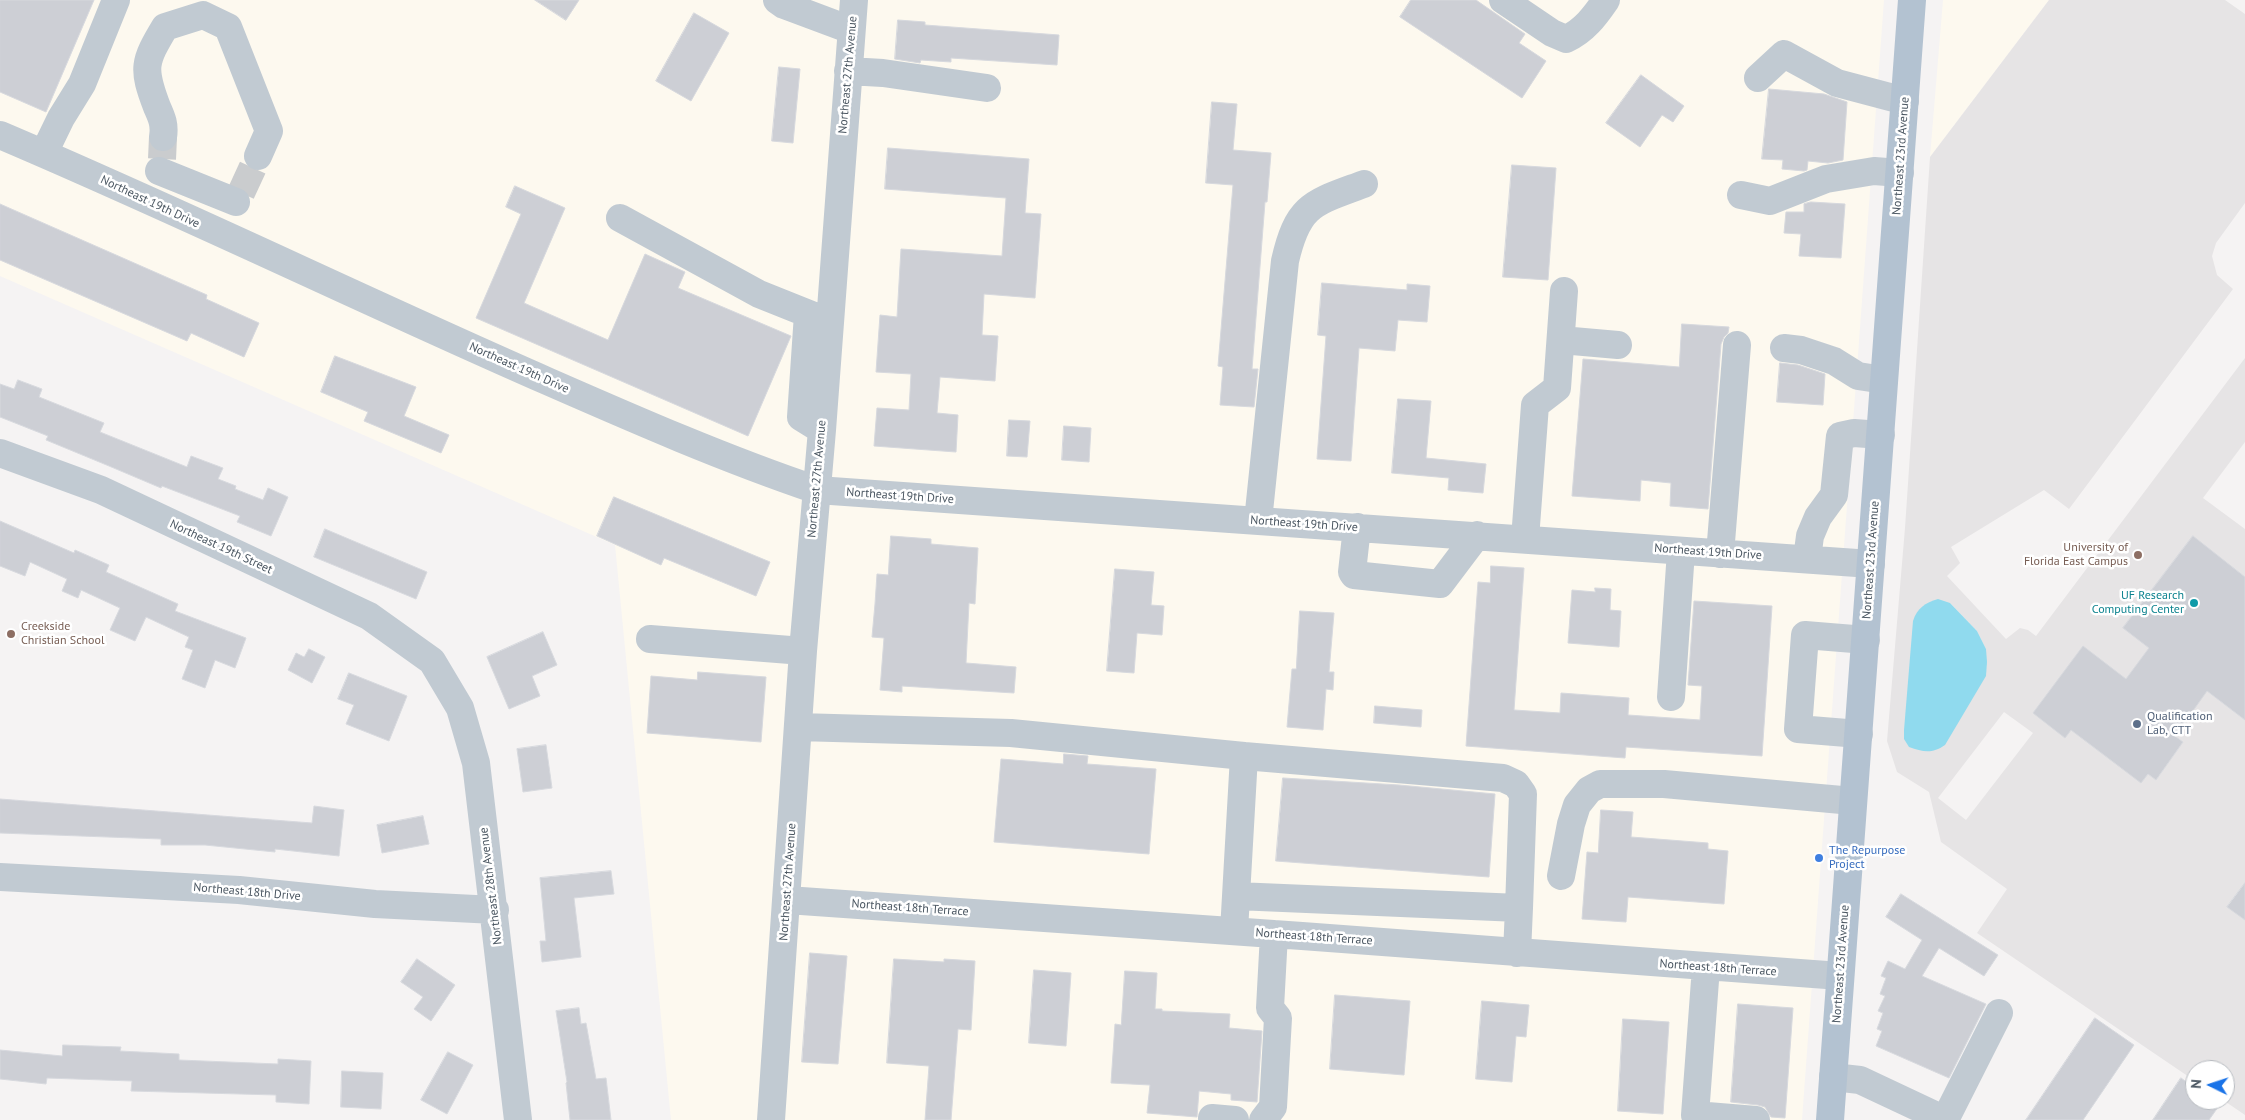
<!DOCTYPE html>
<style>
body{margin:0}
#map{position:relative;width:2245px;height:1120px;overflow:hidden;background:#f5f3f3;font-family:"PT Sans",sans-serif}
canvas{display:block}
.north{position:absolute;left:2185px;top:1060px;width:50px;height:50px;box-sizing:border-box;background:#fff;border:1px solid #b7bbc0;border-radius:50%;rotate:274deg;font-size:14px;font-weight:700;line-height:20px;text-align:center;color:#4a5661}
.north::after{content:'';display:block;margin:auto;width:18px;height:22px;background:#1a73e8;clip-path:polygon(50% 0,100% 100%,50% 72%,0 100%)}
</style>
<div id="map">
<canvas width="2245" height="1120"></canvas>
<div class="north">N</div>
</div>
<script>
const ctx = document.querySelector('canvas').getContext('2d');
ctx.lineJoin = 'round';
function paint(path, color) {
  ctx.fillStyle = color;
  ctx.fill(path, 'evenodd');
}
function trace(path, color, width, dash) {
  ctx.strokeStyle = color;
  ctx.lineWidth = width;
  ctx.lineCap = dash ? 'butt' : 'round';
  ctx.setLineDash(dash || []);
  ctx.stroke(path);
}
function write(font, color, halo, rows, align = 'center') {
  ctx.font = font + ' "PT Sans",sans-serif';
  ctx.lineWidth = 5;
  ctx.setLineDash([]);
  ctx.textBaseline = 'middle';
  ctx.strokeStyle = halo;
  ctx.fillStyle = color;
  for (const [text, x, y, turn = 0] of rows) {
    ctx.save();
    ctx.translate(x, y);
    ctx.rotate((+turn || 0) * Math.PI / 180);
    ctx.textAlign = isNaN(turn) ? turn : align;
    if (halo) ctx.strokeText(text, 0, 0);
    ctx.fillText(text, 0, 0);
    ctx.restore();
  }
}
paint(new Path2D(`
 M0,0H1884L1802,1120H671L615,545L0,276Z
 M1943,0H2049L1930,157Z`), '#fdf9ef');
paint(new Path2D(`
 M2049,0H2225L2245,14V203L2216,243L2212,256L2217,275L2233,289L2069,509L2044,490L1951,547L1960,563L1947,576L2006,639L2020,628L2028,630L2036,636L2245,358V442L2203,498L2245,529V577L2193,537L2124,628L2245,720V883L2227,906L2245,920V1115L2223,1100H2225V1070H2195V1081L1977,933L2007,889L1941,842L1929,792L1897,772L1887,741L1905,528L1930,157ZM1950,603L1977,631L1986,649V676ZM2004,712L2033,733L1966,820L1938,798ZM2175,736L2183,742L2156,780L2148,774L2141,782L2082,738Z`), '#e6e4e5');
paint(new Path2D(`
 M1938,599L1950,603L1977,631L1986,649L1987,662L1986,676L1945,745C1932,754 1923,752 1909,747L1904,739V730L1913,621C1917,608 1925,603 1938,599Z`), '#90daee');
const building = new Path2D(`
 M0,0H94L46,112L0,92Z
 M535,0H579L566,20Z
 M1411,0H1476L1525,34L1519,43L1546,61L1522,98L1400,17Z
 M694,13L729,33L691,101L656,81Z
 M898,20L925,22V25L1059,35L1057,65L951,58V62L921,60L920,63L895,59Z
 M779,67L800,69L793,143L772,141Z
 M1641,75L1684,106L1673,122L1662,115L1640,147L1606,123Z
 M1769,89L1824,94L1847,102L1843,160L1828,163L1808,161L1807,170L1804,171L1782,169L1783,160L1762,159Z
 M1212,102L1237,104L1233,150L1271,153L1267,202H1265L1252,369H1258L1254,407L1220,405L1223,367L1218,366L1233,185L1206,183Z
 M888,148L1029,159L1025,213L1041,214L1035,298L984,294L982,335L998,336L995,381L940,377L937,413L958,415L956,452L874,446L877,408L909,410L911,374L876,372L880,315L897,317L901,249L1002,256L1006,198L885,189Z
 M1512,165L1556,168L1548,280L1503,277Z
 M515,186L565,208L524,303L608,340L645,254L685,272L678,288L791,336L748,436L476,318L521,214L506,207Z
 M1811,202L1845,204L1841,258L1799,256L1801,234L1784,233L1786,212H1804V204Z
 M0,204L207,295L206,299L259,323L244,357L191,333L187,341L0,260Z
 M1322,283L1407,290V284L1430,286L1427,322L1398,320L1395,351L1359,348L1351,461L1317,459L1326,336L1318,335Z
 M1682,324L1729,327L1728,333L1724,337L1721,344L1708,509L1670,506L1671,483L1641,480L1640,501L1572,496L1583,359L1679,367Z
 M335,356L416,387L404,416L449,435L441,453L364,421L368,412L321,392Z
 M1780,363L1798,365L1825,374L1823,405L1777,402Z
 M18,380L42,389L39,397L104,423L100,432L187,467L191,456L223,468L218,479L236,486L235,489L263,500L268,488L288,497L271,536L237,522L240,516L162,486L161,488L109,466L46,440L48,436L0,417V384L14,389Z
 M1398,399L1431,401L1426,458L1486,464L1483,493L1448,490L1449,478L1392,473Z
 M1009,420L1030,421L1027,457L1007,456Z
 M1064,426L1091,428L1089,462L1062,460Z
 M614,497L770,562L756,596L664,558L661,565L597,536Z
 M0,521L74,553L75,550L109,565L106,572L178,604L175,611L246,638L235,668L215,660L205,688L182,679L193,650L185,647L189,637L146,617L135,641L110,630L120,608L81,590L78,598L62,591L67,579L30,562L25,576L0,566Z
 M325,529L427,572L416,599L314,557Z
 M891,536L931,539V544L978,548L975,604L969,603L966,663L1016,667L1014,693L902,686V692L880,690L884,638L872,637L875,604L877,574L888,575Z
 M2193,536L2245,577V720L2207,691L2175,736L2183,742L2156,780L2148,774L2141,783L2071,730L2065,738L2033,713L2083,646L2126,679L2149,648L2123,628Z
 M1491,566L1524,568L1514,710L1560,713L1561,693L1629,698L1628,715L1700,720L1702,686L1688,685L1694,601L1772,606L1762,756L1626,747L1625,758L1466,746L1478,582L1490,583Z
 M1115,569L1154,572L1151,605L1164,606L1162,635L1137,633L1134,673L1107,671Z
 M1595,588L1611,589L1610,610L1621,611L1619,647L1568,643L1572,590L1595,592Z
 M1300,611L1334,613L1329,672H1334L1333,690L1326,689L1323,730L1287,727L1292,669H1296Z
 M543,632L557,665L532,676L540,696L509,709L487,657Z
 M309,649L325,657L312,683L288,670L296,653L304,657Z
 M698,672L766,677L761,742L647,733L651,676L697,680Z
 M349,673L407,696L389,741L346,724L354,705L338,699Z
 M1375,706L1422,710L1421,727L1374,723Z
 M546,745L552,788L523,792L517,749Z
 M1064,754L1088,756L1087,764L1156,769L1149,854L994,842L1001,759L1063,764Z
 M1283,778L1399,785L1495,794L1489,877L1276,861Z
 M0,799L312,823L314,806L344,810L339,856L275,849V852L205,845H161V839L0,833Z
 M1601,810L1633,812L1631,837L1708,843V849L1728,851L1724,904L1628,897L1626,922L1582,919L1587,852L1598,853Z
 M423,816L429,844L382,853L377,825Z
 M611,871L614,894L574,898L581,957L542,962L540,941H546L540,878Z
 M2245,883V920L2227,907Z
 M1901,894L1998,955L1984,976L1939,948L1922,976L1986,1004L1949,1078L1876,1046L1882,1031L1877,1029L1883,1013L1878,1011L1885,996L1880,994L1886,978L1881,976L1888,961L1905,969L1922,940L1886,917Z
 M810,953L847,956L838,1064L802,1062Z
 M417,959L455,985L431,1021L414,1009L423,997L401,982Z
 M894,959L944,962V959L975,961L971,1030L958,1029L951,1120H925L929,1066L887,1063Z
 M1034,970L1071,973L1066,1046L1029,1043Z
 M1125,971L1157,973L1155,1009H1162V1011L1230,1014L1229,1028L1262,1031L1257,1102L1231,1100V1094L1199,1091L1197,1117L1147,1113L1150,1085L1111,1083L1115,1024L1121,1025Z
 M1335,995L1410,1001L1404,1075L1330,1069Z
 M1482,1001L1529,1005L1526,1037L1516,1036L1512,1082L1476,1079Z
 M1738,1004L1793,1008L1785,1118L1771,1117L1765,1107L1758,1105L1731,1102Z
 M579,1008L581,1024L586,1023L596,1079L606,1078L611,1120H570L566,1083L567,1082L556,1011Z
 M2095,1018L2134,1045L2083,1120H2026Z
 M1623,1019L1669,1022L1663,1114L1618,1111Z
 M63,1045L121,1047L120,1051L179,1054V1060L278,1064V1059L311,1061L309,1104L276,1102V1095L131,1091L132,1081L47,1078L46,1084L0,1079V1050L62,1056Z
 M448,1052L473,1065L447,1114L421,1100Z
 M342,1071L383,1073L381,1109L341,1107Z
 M2181,1078L2195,1088V1100H2223L2209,1120H2153Z`);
paint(building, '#cdcfd5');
trace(building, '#d7d9de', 1);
trace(new Path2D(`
 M162,159L163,137
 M241,193L258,156`), '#caccce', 28, [28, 14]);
trace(new Path2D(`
 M777,0L784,5L851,30
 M1503,0L1552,33L1566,39C1584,31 1595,16 1606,0
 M848,71L883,73L987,88
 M1758,78L1784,54L1837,83L1905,101
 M0,135C184,213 364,301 547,381C636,420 725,459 817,490L1871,564
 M163,137C165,125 162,118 157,107C142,68 144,62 165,27L203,15L228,27L269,131L258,156
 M44,153L61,118L82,84L116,0
 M159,171L236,202
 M1741,195L1770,201L1826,179L1874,171L1900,173
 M620,218L759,294L829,322
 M808,314L801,417L822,430
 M1561,340L1618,345
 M1784,348L1801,350L1834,361L1858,376L1884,380
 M0,453L101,490L369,616L432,661L460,708L476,763L518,1120
 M1258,521L1285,261C1298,204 1313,203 1364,184
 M1357,527L1352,572L1354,575L1440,584L1477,535
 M1525,539L1535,405L1557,388L1564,291
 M1720,554L1737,345
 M1807,559L1810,536L1818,517L1834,495L1840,436L1854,433L1881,435
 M650,639L803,651
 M1671,697L1681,551
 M798,727L1011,733L1244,756L1234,931
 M1859,734L1798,729L1805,635L1866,640
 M1244,756L1503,778L1516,784L1523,794L1519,908
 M1561,876L1571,824L1577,805L1589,790L1600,784H1664L1853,801
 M0,877L239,890L375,904L495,910
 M1236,896L1519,908L1517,953
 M787,900L1302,936L1840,976
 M1706,967L1695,1115L1756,1120
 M1833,1077L1860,1080L1945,1120
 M1212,1118L1235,1120
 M771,1120L803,651L822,430L854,0
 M1263,1120L1273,1107L1278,1018L1270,1008L1274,934
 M1945,1120L1999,1013`), '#c1cad2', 28);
trace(new Path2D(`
 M1830,1120L1912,0`), '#b3c2d1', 28);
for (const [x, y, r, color] of [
 [2138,555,5,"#8d6e63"],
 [2194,603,5,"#0f9aa8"],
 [11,634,5,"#8d6e63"],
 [2137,724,5,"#5c6f8a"],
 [1819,858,5,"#3f7fe0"]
]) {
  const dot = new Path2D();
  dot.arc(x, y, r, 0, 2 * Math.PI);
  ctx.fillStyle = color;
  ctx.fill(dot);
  trace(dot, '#fff', 2);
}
write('12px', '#4a5661', '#fff', [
 ["Northeast 27th Avenue",848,75,-85],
 ["Northeast 23rd Avenue",1901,156,-86],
 ["Northeast 19th Drive",150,202,25],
 ["Northeast 19th Drive",519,368,24],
 ["Northeast 27th Avenue",817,479,-85],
 ["Northeast 19th Drive",900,496,4],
 ["Northeast 19th Drive",1304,524,4],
 ["Northeast 19th Street",221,547,25],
 ["Northeast 19th Drive",1708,552,4],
 ["Northeast 23rd Avenue",1871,560,-86],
 ["Northeast 27th Avenue",788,882,-86],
 ["Northeast 28th Avenue",491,886,-97],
 ["Northeast 18th Drive",247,892,5],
 ["Northeast 18th Terrace",910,908,4],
 ["Northeast 18th Terrace",1314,937,4],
 ["Northeast 23rd Avenue",1841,964,-86],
 ["Northeast 18th Terrace",1718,968,4]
]);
write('12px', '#785e54', '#fff', [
 ["University of",2128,548],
 ["Florida East Campus",2128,562],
 ["Creekside",21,627,"left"],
 ["Christian School",21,641,"left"]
], 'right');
write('12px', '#0d838f', '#fff', [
 ["UF Research",2184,596],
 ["Computing Center",2184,610]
], 'right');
write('12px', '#4e5e75', '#fff', [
 ["Qualification",2147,717],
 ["Lab, CTT",2147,731]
], 'left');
write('12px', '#366cbe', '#fff', [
 ["The Repurpose",1829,851],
 ["Project",1829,865]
], 'left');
</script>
